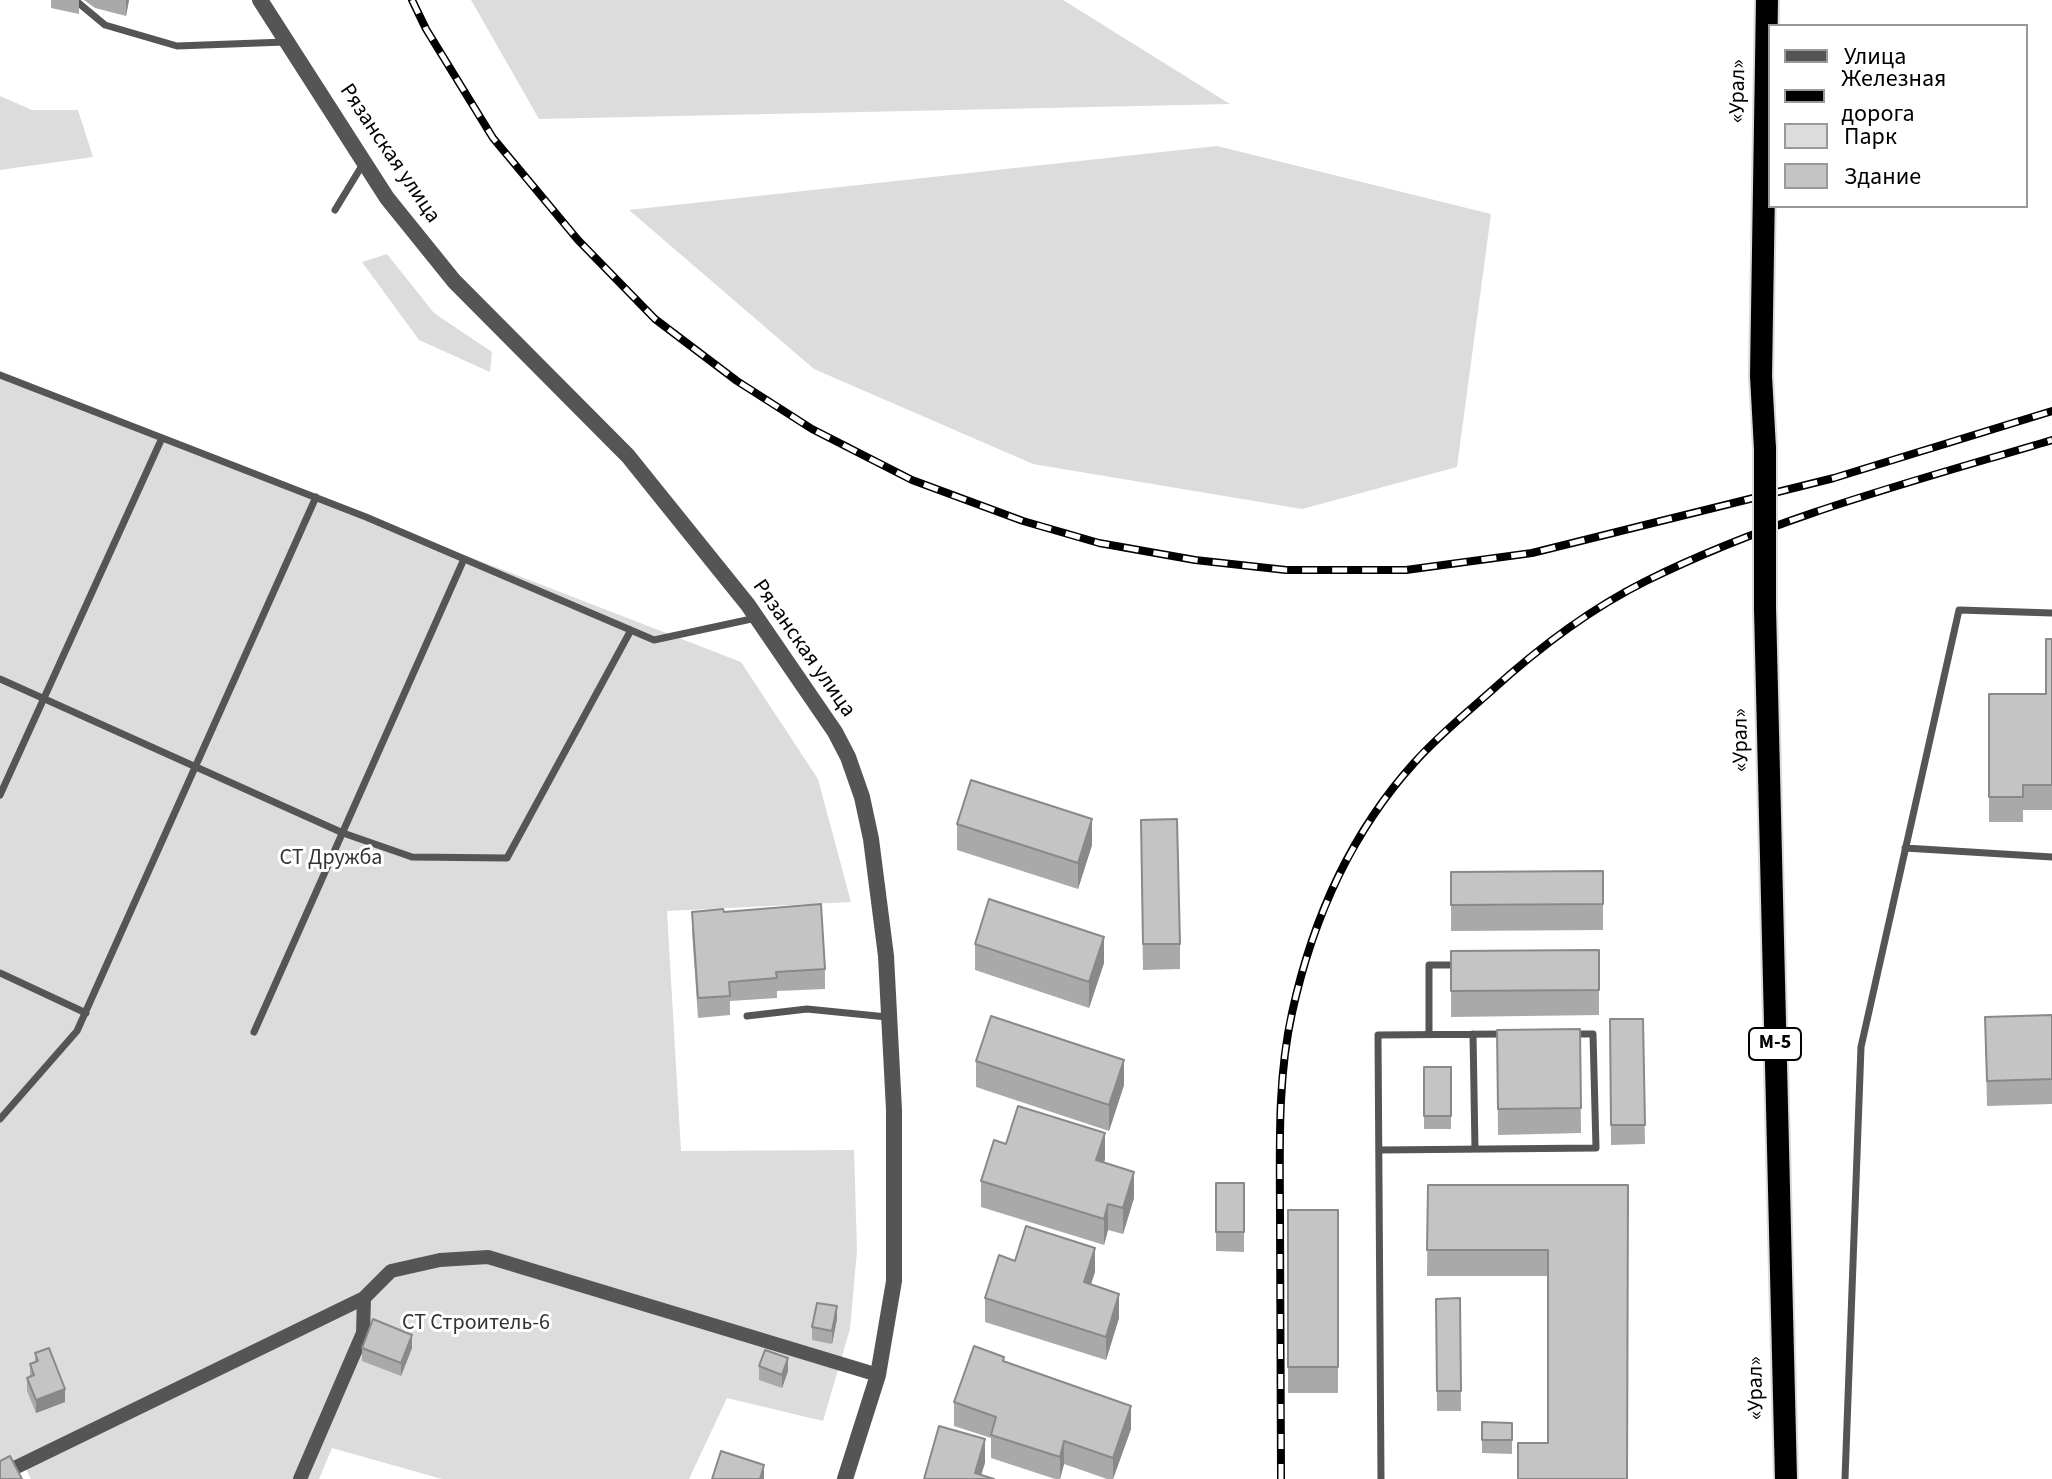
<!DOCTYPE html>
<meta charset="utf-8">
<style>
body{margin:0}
#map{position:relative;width:2052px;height:1479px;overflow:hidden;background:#fff;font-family:"Source Sans 3",sans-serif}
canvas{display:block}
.legend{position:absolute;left:1768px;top:24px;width:260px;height:184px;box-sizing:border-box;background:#fff;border:2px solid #999;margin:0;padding:10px 14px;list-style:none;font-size:24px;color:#000}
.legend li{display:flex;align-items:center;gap:16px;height:40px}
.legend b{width:40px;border:2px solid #999}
</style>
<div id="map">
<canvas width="2052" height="1479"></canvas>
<ul class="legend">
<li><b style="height:10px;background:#555"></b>Улица</li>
<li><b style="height:10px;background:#000"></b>Железная дорога</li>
<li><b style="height:22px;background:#dcdcdc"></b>Парк</li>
<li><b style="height:22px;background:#c4c4c4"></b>Здание</li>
</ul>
</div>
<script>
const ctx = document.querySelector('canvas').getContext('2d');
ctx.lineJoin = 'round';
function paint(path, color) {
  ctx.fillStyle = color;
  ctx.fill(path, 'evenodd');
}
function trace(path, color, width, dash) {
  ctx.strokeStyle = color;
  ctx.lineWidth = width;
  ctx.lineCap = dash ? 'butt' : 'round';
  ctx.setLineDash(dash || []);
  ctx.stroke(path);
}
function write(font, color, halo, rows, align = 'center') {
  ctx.font = font + ' "Source Sans 3",sans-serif';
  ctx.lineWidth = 6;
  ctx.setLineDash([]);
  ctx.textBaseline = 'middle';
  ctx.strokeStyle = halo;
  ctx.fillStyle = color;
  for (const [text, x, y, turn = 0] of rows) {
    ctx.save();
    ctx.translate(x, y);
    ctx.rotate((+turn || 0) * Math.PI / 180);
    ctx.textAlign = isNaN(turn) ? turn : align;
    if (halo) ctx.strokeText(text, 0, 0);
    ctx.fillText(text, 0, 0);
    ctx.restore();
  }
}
paint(new Path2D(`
 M471,0H1063L1230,104L539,119Z
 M0,96L32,110H78L93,157L0,170Z
 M1217,146L1491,214L1457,467L1302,509L1033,464L814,369L629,210Z
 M387,254L434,313L492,352L490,372L419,340L362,262Z
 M0,375L741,662L818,779L851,902L667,911L681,1151L854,1150L857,1251L850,1329L823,1421L727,1398L689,1479H442L332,1448L319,1479H31L24,1465L0,1476Z`), '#dcdcdc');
const trunk = new Path2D(`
 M1765,449L1761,376L1767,0
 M1765,608L1786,1479`);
trace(trunk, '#dbdbdb', 26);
trace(new Path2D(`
 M75,0L105,25L177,46L285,42
 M335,210L363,164
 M0,375L366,517L654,640L756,618
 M0,679L343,833L412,857L507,858L631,630
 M0,795L162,438
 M1905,848L2052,857
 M0,973L86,1013
 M747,1016L807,1009L887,1017
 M254,1032L464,559
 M1429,1034V965H1457
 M1473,1034L1475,1149
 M0,1119L77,1031L316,497
 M1380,1150L1596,1148L1593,1034H1572
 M1381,1479L1378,1035L1503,1034
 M1845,1479L1861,1047L1959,610L2052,613`), '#555', 7);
trace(new Path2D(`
 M0,1475L364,1298L391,1271L440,1260L488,1257L878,1375
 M300,1479L363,1333L364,1298`), '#555', 14);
trace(new Path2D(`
 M260,0L387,198L454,281L628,456L748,605L835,732L848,757L862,797L871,839L886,956L894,1110V1281L878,1375L845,1479`), '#555', 16);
trace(trunk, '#000', 22);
const rail = new Path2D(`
 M412,0L426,29L493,138L578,240L655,319L737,381L812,429L912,480L1023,521L1099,543L1195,560L1286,570H1406L1532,553L1834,478L2052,411
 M1281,1479C1281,1393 1280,1306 1280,1220C1280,1151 1277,1080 1292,1013C1312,921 1351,833 1414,763C1437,737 1464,715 1490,692C1536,650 1590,609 1646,581C1775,517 1915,481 2052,440`);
trace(rail, '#000', 8);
trace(rail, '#fff', 5, [15]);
const trunkBridge = new Path2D(`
 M1765,449V608`);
trace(trunkBridge, '#dbdbdb', 26, []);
trace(trunkBridge, '#000', 22);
paint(new Path2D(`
 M51,0H79V14L51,8Z
 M84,0H129L126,16L95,8Z
 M2052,639V810H2023V822H1989V694H2046Z
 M957,824L1092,845L1078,889L957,850Z
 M1141,846L1180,944V969L1143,970Z
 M1603,871V930L1451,931V872Z
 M692,912H724L825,969V989L777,991V998L730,1001V1015L698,1018L692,931Z
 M975,944L1104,963L1089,1008L975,970Z
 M1599,950V1015L1451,1017V951Z
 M2052,1015V1104L1987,1106L1985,1017Z
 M1610,1019H1643L1645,1144L1611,1145Z
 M1580,1029L1581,1133L1498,1135L1497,1030Z
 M976,1061L1124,1085L1109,1131L976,1087Z
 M1424,1067H1451V1129H1424Z
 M1006,1144L1105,1159L1104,1162L1134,1198L1123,1234L1108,1230L1104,1245L981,1207V1181Z
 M1216,1183H1244V1252L1216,1251Z
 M1428,1185H1628L1548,1443V1276H1427Z
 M1288,1210H1338V1393H1288Z
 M1015,1261L1095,1272L1090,1285L1119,1318L1106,1360L985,1322V1298Z
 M1460,1298L1461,1411H1437L1436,1299Z
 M837,1319L832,1344L812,1340V1327Z
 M362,1348H412L401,1376L362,1361Z
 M35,1353L65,1402L36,1413L27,1391V1378L30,1377V1364L35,1362Z
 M1004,1361L1131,1429L1113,1479H1107L1064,1464L1060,1479H1055L991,1458V1438L954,1426V1402Z
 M759,1366L788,1371L782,1388L759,1380Z
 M1512,1423V1454L1482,1453V1440Z`), '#a9a9a9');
paint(new Path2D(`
 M126,0H129L126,16Z
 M1092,819V845L1078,889V863Z
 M1104,937V963L1089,1008V982Z
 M1124,1060V1085L1109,1131V1105Z
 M1105,1133V1159L1096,1186V1160Z
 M1134,1172V1198L1123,1234V1208Z
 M1108,1204V1230L1104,1245V1219Z
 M1095,1248V1272L1084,1306V1282Z
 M1119,1294V1318L1106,1360V1337Z
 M837,1306V1319L832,1344V1331Z
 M412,1335V1348L401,1376V1363Z
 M788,1358V1371L782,1388V1375Z
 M65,1389V1402L36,1413V1400Z
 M1131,1406V1429L1113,1479V1458Z
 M985,1439V1463L980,1479L975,1473Z
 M1064,1441V1464L1060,1479V1457Z
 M764,1465V1479H760Z`), '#898989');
const building = new Path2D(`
 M2046,639H2052V785H2023V797H1989V694H2046Z
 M971,780L1092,819L1078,863L957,824Z
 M1177,819L1180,944H1143L1141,820Z
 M1603,871V904L1451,905V872Z
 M989,899L1104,937L1089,982L975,944Z
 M821,904L825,969L776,972L777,978L729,982L730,996L698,998L692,912L723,909L724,912Z
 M1599,950V990L1451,991V951Z
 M2052,1015V1079L1987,1081L1985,1017Z
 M991,1016L1124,1060L1109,1105L976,1061Z
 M1610,1019H1643L1645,1125H1611Z
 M1580,1029L1581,1108L1498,1109L1497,1030Z
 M1424,1067H1451V1116H1424Z
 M1018,1106L1105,1133L1096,1160L1134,1172L1123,1208L1108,1204L1104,1219L981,1181L994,1140L1006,1144Z
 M1216,1183H1244V1232H1216Z
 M1428,1185H1628L1627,1479H1518V1443H1548V1250H1427Z
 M1288,1210H1338V1367H1288Z
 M1026,1226L1095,1248L1084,1282L1119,1294L1106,1337L985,1298L999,1255L1015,1261Z
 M1460,1298L1461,1391H1437L1436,1299Z
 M817,1303L837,1306L832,1331L812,1327Z
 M373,1319L412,1335L401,1363L362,1348Z
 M974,1346L1004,1357L1003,1361L1131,1406L1113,1458L1064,1441L1060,1457L991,1435L996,1417L954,1402Z
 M49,1348L65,1389L36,1400L27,1378L34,1375L30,1364L38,1361L35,1353Z
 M765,1350L788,1358L782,1375L759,1366Z
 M1482,1422L1512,1423V1440H1482Z
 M939,1426L985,1439L975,1473L994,1479H924Z
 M721,1451L764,1465L760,1479H712Z
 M10,1456L22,1479H0V1461Z`);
paint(building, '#c4c4c4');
trace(building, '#898989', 2);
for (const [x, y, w] of [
 [1775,1044,52]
]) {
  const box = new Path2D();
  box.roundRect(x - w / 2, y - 16, w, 32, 6);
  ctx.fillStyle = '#fff';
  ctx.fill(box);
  trace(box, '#000', 2);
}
write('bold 20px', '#000', null, [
 ["М-5",1775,1044]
]);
write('22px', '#000', '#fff', [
 ["«Урал»",1739,91,-89],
 ["Рязанская улица",389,154,56],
 ["Рязанская улица",803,649,55],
 ["«Урал»",1742,740,-91],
 ["«Урал»",1757,1388,-91]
]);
write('22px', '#333', '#fff', [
 ["СТ Дружба",331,859],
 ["СТ Строитель-6",476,1324]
]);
</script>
